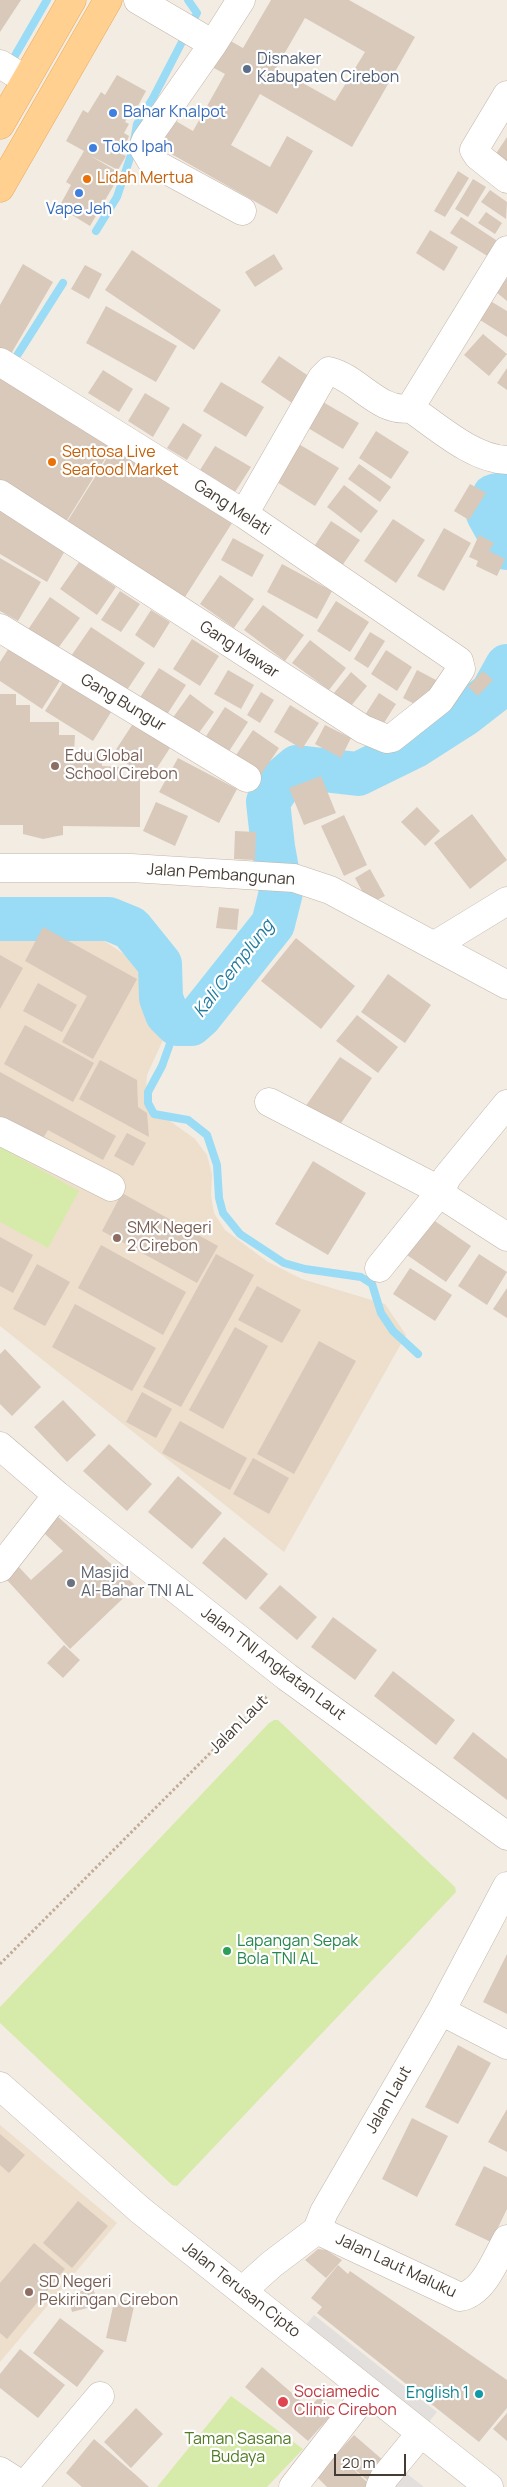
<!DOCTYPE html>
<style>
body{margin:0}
#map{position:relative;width:507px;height:2487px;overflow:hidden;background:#f3ece3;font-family:Manrope,sans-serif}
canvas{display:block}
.scale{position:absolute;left:334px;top:2454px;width:72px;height:22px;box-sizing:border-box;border:2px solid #453c33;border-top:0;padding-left:6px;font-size:15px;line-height:18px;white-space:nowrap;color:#453c33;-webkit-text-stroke:4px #fff;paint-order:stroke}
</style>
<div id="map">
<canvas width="507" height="2487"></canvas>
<div class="scale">20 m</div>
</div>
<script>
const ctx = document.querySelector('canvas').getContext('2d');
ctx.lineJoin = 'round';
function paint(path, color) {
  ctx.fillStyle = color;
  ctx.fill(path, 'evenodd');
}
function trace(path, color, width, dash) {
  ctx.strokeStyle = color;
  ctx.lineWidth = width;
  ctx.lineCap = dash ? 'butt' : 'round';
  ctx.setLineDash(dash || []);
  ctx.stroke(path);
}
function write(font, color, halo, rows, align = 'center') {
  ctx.font = font + ' Manrope,sans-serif';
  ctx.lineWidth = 4.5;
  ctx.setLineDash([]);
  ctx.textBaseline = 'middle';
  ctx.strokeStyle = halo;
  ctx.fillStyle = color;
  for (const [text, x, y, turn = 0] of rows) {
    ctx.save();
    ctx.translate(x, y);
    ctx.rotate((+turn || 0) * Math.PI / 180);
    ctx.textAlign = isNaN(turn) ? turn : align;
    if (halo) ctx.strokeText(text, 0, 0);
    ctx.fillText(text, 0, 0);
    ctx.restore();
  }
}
paint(new Path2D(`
 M26,924H51L100,938L146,969L155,1003L168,1029L147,1075L145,1103L195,1139L207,1155L212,1175L211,1195L214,1213L225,1230L268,1262L302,1279L385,1304L406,1335L284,1552L0,1326V927Z
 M0,2125L117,2223L0,2362Z`), '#eddfcc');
paint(new Path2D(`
 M0,1147L79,1191L48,1248L0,1222Z
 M274,1720H278L455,1887L456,1892L177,2186L172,2185L0,2023V2007L269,1723Z
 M231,2396L303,2449L267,2487H157Z`), '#d6eba9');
paint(new Path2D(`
 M314,2315L437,2412L428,2423L306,2325Z
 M392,2462L424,2487H368Z`), '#e3dfdc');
trace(new Path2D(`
 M13,59L47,0
 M96,231L117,197L132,152L137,124L153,98L197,13L188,0
 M18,354L63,283
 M177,1024L162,1066L148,1092V1103L154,1114L188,1120L207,1135L217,1165L219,1198L223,1213L240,1234L284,1263L305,1269L361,1277L372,1284L381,1313L393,1331L418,1354`), '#9adcf5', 8);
trace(new Path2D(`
 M507,493L494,496L488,514L507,548
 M0,919H109L131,928L160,964L161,998L167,1014L177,1024H191L200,1016L273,924L281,892L273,847L268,802L283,779L297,767L358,774L415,746L465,714L492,693L507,666`), '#9adcf5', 44);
paint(new Path2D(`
 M0,0H21L0,32Z
 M271,0H349L415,37L352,147L260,94L231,145L270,167L287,136L313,151L277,214L159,147L174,120L193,131L225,74L212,67L227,39L243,48ZM305,18L365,52L335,101L276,68Z
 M117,75L146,91L133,115L130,113L125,122L129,124L124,133L129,136L122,154L126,156L118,170L89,155L118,172L112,183L114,185L90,226L59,207L71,185L66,182L84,151L66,141L83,110L88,113L101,92L105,95Z
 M507,137V175L489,164Z
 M458,171L469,178L445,217L434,211Z
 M473,179L486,187L468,217L455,209Z
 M490,190L507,202L506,219L481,202Z
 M486,212L502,223L495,234L478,223Z
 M461,217L499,242L489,257L450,233Z
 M430,230L458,247L444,271L416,253Z
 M132,250L221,310L194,350L105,290Z
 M274,254L283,269L255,287L245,272Z
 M23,264L53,282L8,359L0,355V305Z
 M85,265L102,274L89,299L71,289Z
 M507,278V301L496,292Z
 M492,302L507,311V337L480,320Z
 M106,306L177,346L156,382L86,343Z
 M483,334L507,354L489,376L464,355Z
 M279,356L310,377L292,403L261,382Z
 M507,368V390L497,383Z
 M103,370L133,389L119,412L88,393Z
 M0,374L114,444L66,522L0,480Z
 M221,382L264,407L246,437L203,411Z
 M145,393L170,408L153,437L128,421Z
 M323,402L359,423L343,449L308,428Z
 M183,423L202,435L187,460L167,448Z
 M376,431L409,452L391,479L359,458Z
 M292,440L339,468L315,506L269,477Z
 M115,445L234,520L185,597L67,522Z
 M215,446L251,467L235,492L200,470Z
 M359,464L391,487L380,502L348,479Z
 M470,484L486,493L469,520L454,511Z
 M344,485L378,511L361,533L327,507Z
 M0,498L70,542L47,582L0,554Z
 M393,519L425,540L396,583L364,561Z
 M331,521L360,540L339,570L311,551Z
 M444,528L471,543L444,591L417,576Z
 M479,535L494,543L489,551L505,559L497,576L476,566L478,561L469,557Z
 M233,538L264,555L252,577L221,560Z
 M0,558L41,582L18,621L0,611Z
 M79,562L116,587L97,615L60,589Z
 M282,564L332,591L317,619L267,592Z
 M220,575L254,599L234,628L200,604Z
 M120,591L140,604L121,632L101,620Z
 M50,597L80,618L56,651L27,631Z
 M336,601L369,622L350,652L317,631Z
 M263,605L304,635L285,661L244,630Z
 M151,610L170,622L154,648L135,635Z
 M91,627L145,663L123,696L69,659Z
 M370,632L385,641L368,668L354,659Z
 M192,639L219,656L200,686L173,669Z
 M14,640L65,673L42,709L0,681V662Z
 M310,640L346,668L329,690L292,663Z
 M386,650L412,667L397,691L371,674Z
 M159,668L186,685L166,716L139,699Z
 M228,670L254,685L241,709L214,694Z
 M417,670L436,680L422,708L403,698Z
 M483,671L493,680L478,696L468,687Z
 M351,672L367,686L351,706L334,693Z
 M65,679L113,709L93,741L45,711Z
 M261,692L274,700L260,723L247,715Z
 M379,693L396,704L382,726L365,715Z
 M0,694H16V705H30V722H59V735H75L74,753H102V766L119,767V775L140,776V827L63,826V835L43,839L23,834V825H0Z
 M190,694L214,712L193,741L169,723Z
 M290,705L319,723L302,749L274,732Z
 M225,707L248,722L224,759L201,744Z
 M138,716L175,740L150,779L113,754Z
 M325,725L351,738L341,758L315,744Z
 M253,730L279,748L260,776L234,758Z
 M178,758L237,789L219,823L159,792Z
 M321,776L336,813L304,825L289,788Z
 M156,802L188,816L175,846L143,831Z
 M417,807L440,831L425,846L401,822Z
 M472,814L507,860L470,889L434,843Z
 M344,815L367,865L344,876L321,826Z
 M235,831L256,832L255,860L234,859Z
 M370,869L385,896L369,904L355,878Z
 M219,907L239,909L237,930L216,928Z
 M43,927L137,979L93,1059L62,1042L87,996L25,961Z
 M296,938L355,986L321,1029L261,981Z
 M0,955L23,968L0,1009Z
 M388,974L431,1005L405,1043L361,1012Z
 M38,983L77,1005L62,1032L23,1011Z
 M357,1015L398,1047L378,1073L336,1041Z
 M25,1025L94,1063L73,1102L4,1064Z
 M340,1057L372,1078L337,1129L305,1107Z
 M100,1060L137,1080L138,1107L147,1113L149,1137L79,1099Z
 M0,1072L116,1136L103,1160L48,1130L42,1140L0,1117Z
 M127,1133L146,1143L133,1166L114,1156Z
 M313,1161L366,1193L328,1255L275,1224Z
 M122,1193L218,1246L197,1283L102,1231Z
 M432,1219L471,1246L446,1282L407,1255Z
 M0,1237L33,1255L13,1293L0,1286Z
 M101,1245L186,1292L163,1335L78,1288Z
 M216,1254L254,1275L181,1407L143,1387Z
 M479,1254L507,1272L487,1305L458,1286Z
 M37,1264L70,1282L45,1326L13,1309Z
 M410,1268L452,1295L435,1321L393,1294Z
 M257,1286L301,1310L282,1343L238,1320Z
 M507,1288V1318L493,1309Z
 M75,1304L156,1348L132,1391L52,1347Z
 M235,1327L268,1346L223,1429L189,1410Z
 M319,1341L356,1361L294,1474L257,1454Z
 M5,1349L41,1387L12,1416L0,1404V1354Z
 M142,1392L172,1409L156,1438L126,1422Z
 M63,1400L96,1435L67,1462L34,1427Z
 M180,1421L247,1458L230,1490L162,1453Z
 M109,1444L152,1484L127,1511L83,1471Z
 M253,1458L289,1478L269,1514L233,1494Z
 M178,1476L222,1513L192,1549L148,1512Z
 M57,1516L136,1586L70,1649L7,1580L18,1566L31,1580L63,1551L44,1533Z
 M224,1537L268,1574L246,1600L202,1563Z
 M280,1585L317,1617L297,1640L259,1608Z
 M333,1617L377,1650L355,1680L311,1647Z
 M64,1645L80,1660L63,1678L47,1663Z
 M393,1671L455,1720L436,1745L374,1696Z
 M473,1732L507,1759V1800L453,1758Z
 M507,1954V2014L483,2002Z
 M458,2045L491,2063L458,2124L425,2107Z
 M507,2109V2152L488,2142Z
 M412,2118L448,2136L417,2197L382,2179Z
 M0,2134L25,2155L9,2173L0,2165Z
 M484,2166L507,2177V2209L491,2242L455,2225Z
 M78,2201L108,2226L72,2268L43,2243Z
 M34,2243L65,2269L7,2339L0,2333V2283Z
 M318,2249L326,2250L342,2260L326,2278L305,2260Z
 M338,2265L348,2274L350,2271L507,2380V2408L479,2442L317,2313L322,2307L311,2298Z
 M93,2288L98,2305L72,2312L68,2295Z
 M115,2298L135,2302L126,2342L106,2338Z
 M60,2318L104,2351L77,2387L33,2353Z
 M20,2349L65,2385L38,2418L0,2388V2374Z
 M262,2367L309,2408L319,2397L335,2411L308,2441L245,2387Z
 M136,2408L163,2434L131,2468L104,2442Z
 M507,2413V2441L493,2429Z
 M354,2435L384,2461L367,2480L346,2462L368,2483L365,2487H327L316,2476Z
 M94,2439L137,2476L149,2487H82L66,2473Z`), '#d8c9bb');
const minor = new Path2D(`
 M138,0L213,44L241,0
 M213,44L146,140L143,147L152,162L242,211
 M0,64L26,80
 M507,95L474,150L478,156L507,179
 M0,362L244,514L459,661L461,669L440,700L392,738L387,739L363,729L0,494
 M410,408C438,427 473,459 507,460
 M244,514L322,378L329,371C358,378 380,414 410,408L507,250
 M0,628L247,778
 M0,868H131L294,878L330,890L507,985
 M435,945L507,901
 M269,1102L441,1191L448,1199L507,1237
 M0,1131L111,1187
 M379,1268L441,1191L447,1177L507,1104
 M0,1446L57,1495L287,1677L507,1836
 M0,1568L57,1495
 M441,2011L507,2045
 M0,2086L140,2210L489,2487
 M317,2230L460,2297C484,2293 496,2258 507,2239
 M242,2291L272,2264L317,2230L324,2212L441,2011L507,1886
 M0,2471L25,2487
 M24,2486L100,2396
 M293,2487L368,2391
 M380,2487L384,2478L421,2433`);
const major = new Path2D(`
 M0,125L72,0
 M0,188L108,0`);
trace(minor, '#c2b5a8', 29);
trace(major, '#ebab59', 29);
trace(new Path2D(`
 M0,1964L268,1695`), '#c2ac96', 3, [2.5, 2.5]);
trace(minor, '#fff', 28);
trace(major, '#ffd090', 28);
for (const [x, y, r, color] of [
 [247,69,5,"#5c6f8a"],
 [113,113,5,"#3f7fe0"],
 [93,148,5,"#3f7fe0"],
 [87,179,5,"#e8710a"],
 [79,193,5,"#3f7fe0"],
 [52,462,5,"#e8710a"],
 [55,766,5,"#8d6e63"],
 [117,1238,5,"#8d6e63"],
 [71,1583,5,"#6b7280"],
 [227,1951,5,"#2e9e5b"],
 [29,2292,5,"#8d6e63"],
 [479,2394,5,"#0f9aa8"],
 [283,2402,6,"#e0444e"]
]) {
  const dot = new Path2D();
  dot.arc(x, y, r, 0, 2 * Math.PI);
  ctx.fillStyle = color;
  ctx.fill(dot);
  trace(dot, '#fff', 2);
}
write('16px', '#4e5e75', '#fff', [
 ["Disnaker",257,60],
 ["Kabupaten Cirebon",257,78]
], 'left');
write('16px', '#366cbe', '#fff', [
 ["Bahar Knalpot",123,113],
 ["Toko Ipah",103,148],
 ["Vape Jeh",79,210,"center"]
], 'left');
write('16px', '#c56008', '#fff', [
 ["Lidah Mertua",97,179],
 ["Sentosa Live",62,453],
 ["Seafood Market",62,471]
], 'left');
write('16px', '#453c33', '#fff', [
 ["Gang Melati",232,508,33],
 ["Gang Mawar",239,650,33],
 ["Gang Bungur",123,703,31],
 ["Jalan Pembangunan",221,875,4],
 ["Jalan TNI Angkatan Laut",273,1664,37],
 ["Jalan Laut",239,1725,-45],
 ["Jalan Laut",389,2100,-60],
 ["Jalan Laut Maluku",396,2266,25],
 ["Jalan Terusan Cipto",241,2290,38]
]);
write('16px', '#785e54', '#fff', [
 ["Edu Global",65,757],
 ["School Cirebon",65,775],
 ["SMK Negeri",127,1229],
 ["2 Cirebon",127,1247],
 ["SD Negeri",39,2283],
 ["Pekiringan Cirebon",39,2301]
], 'left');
write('16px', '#5b616d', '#fff', [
 ["Masjid",81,1574],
 ["Al-Bahar TNI AL",81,1592]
], 'left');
write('16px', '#27864d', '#fff', [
 ["Lapangan Sepak",237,1942],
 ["Bola TNI AL",237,1960]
], 'left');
write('16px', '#be3a42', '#fff', [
 ["Sociamedic",294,2393],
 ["Clinic Cirebon",294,2411]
], 'left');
write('16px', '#0d838f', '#fff', [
 ["English 1",469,2394]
], 'right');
write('16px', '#507a23', '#fff', [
 ["Taman Sasana",238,2440],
 ["Budaya",238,2458]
]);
write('italic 18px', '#237b9f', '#fff', [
 ["Kali Cemplung",234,969,-52]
]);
</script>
